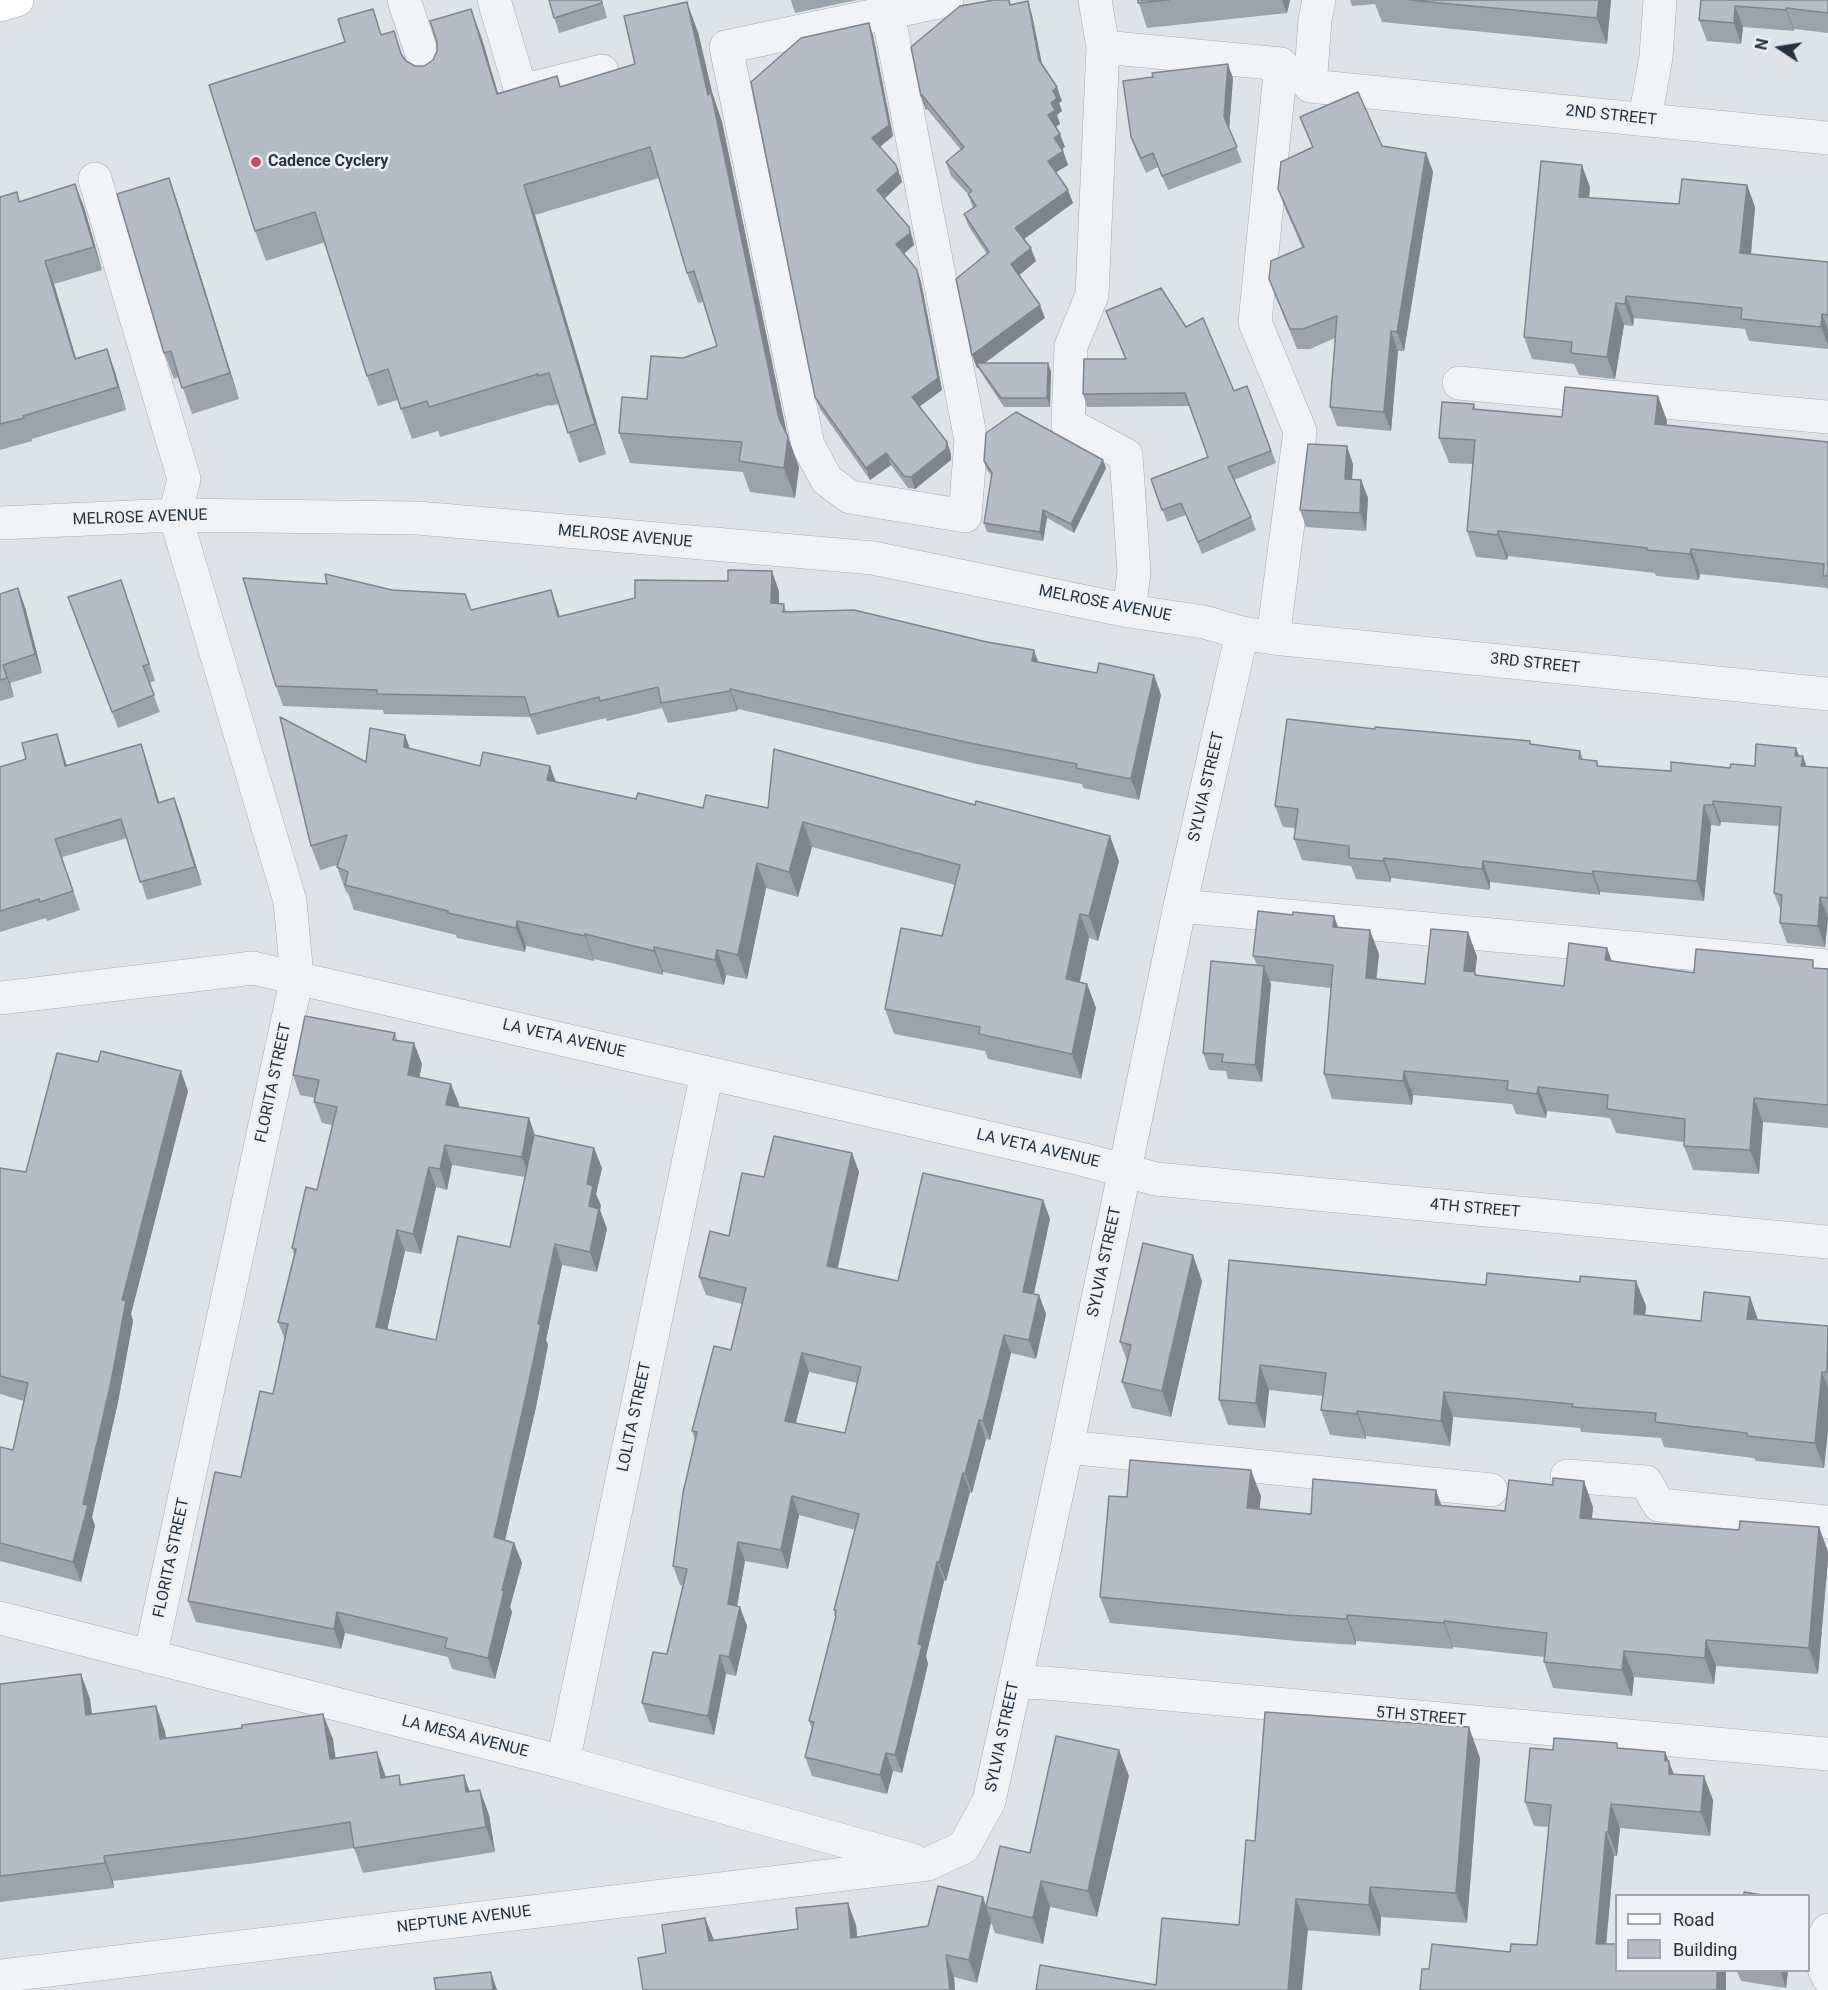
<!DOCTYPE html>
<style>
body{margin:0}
#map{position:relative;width:1828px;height:1990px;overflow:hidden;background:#dee3e8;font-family:Roboto,sans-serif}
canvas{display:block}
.legend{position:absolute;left:1615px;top:1894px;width:195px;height:78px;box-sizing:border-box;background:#eef2f6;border:2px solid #9ea5ad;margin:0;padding:8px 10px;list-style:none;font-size:18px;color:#27323f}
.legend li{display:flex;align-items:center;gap:12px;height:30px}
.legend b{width:30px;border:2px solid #9ea5ad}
.north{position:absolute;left:1750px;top:18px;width:60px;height:60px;-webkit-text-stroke:4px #eef2f6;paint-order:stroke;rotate:282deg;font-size:16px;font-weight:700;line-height:24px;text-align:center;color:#27323f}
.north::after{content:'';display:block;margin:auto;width:21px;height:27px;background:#27323f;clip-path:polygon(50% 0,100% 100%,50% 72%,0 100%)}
</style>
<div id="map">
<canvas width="1828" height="1990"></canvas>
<ul class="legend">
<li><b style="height:8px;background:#fff"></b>Road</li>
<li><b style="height:16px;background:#b5bcc5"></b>Building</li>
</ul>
<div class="north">N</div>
</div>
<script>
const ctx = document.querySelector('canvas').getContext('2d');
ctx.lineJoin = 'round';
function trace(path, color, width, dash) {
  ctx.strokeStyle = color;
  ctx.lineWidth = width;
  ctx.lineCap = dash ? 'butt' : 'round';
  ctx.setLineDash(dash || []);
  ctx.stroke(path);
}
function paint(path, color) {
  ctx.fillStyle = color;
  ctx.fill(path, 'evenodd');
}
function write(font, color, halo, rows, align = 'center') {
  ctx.font = font + ' Roboto,sans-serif';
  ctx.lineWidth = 5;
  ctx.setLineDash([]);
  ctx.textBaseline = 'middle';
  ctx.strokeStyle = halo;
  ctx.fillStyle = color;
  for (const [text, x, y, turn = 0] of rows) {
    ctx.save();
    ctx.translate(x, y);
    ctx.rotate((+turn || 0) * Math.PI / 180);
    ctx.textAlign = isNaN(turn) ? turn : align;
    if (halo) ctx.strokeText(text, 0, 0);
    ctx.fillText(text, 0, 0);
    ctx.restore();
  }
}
const minor = new Path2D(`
 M404,0L430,78
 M494,0L521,91L602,71
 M1095,0L1103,47L1281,64L1255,322L1300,431L1273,638
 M1319,0L1315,20L1310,86L1828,138
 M888,13L971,440L965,516L850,497L827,480L808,445L726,47L947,0
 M1103,47L1092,295L1071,346L1068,424L1126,455L1134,572L1129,611
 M1645,119L1656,57L1660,0
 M95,179L184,479L175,515L290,901L297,977L150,1657
 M1459,383L1828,417
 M0,523L175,515L418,518L873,558L1129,611L1204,622L1242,633L1273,638L1828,694
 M1180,906L1828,966
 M0,998L253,968L1081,1159L1156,1179L1828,1242
 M1067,1447L1491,1490
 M1567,1476L1646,1482L1659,1505L1828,1522
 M0,1618L563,1762L912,1860
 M1015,1682L1045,1683L1828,1754
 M563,1762L707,1073
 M1828,1930C1819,1943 1820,1964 1828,1977
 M0,1976L928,1864L964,1847L989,1801L1067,1447L1180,906L1242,633`);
const major = new Path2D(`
 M0,5L17,0`);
trace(minor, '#a3aab2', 34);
trace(major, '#9da8b4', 34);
trace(minor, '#f1f3f6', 33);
trace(major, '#fff', 33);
paint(new Path2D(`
 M549,0H602L607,18L559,33Z
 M791,0H857L795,13Z
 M1138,0H1290L1287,13L1147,28Z
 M1350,0H1611L1607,44L1382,22L1375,4L1352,6Z
 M1701,0H1828V33L1794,29V31L1743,27L1741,44L1707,41L1699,20Z
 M1028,1L1032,15L1042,65L1062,101L1059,103L1062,111L1057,115L1060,124L1055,127L1065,147L1062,149L1068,165L1056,172L1073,203L1024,239L1036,261L1019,275L1045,318L985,363L1051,371L1050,407H1004L978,368H977L972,355L987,254L969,227L964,214L973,208L968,194L951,176L946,162L961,150L927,109L926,110L921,96L1010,5Z
 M471,9L482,39L498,93L561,87L635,64L698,32L712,92L722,122L787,435L799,467L795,498L750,492L743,472L630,463L619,433L647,399L683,358L717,346L703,302L698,303L687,273L659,178L535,215L606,454L579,463L559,404L549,406V405L440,437L438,431L412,439L398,400L378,406L367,376L325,242L266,261L255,231L345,42L383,34L403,56L406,61L415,66H424L433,60Z
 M873,35L893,136L880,147L901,176L902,182L884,199L909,227L913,239L914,245L904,253L917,270L921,282L942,390L919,407L947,442L951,454V460L915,489L908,488L891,465L870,480L820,409L815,397Z
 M1233,78L1229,130L1242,162L1168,190L1158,167L1146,173L1136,151L1131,137Z
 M1300,117L1382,146L1426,153L1433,172L1404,351H1398L1391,431L1337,426L1330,407L1335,338L1310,349H1297L1269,279L1302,247L1285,208L1278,189L1312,147Z
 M1747,185L1755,207L1751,254L1828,262V349L1749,341L1745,329L1634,318L1633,326L1624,325L1615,379L1579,375L1574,364L1532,359L1524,337L1590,187L1589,198L1679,204Z
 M17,192L20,202L84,207L102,270L54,284L76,358L107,349L115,372L126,410L32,439V441L0,450V197Z
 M178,204L239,399L192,414L179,377L174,379L164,353Z
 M1106,311L1186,327L1234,391L1247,386L1276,463L1234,480L1251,517L1256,530L1202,554L1186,515L1167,522L1151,479L1208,457L1189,406L1087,407L1083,394L1125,359Z
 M1658,396L1667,421V425L1828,442V590L1827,588L1700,574L1699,580L1656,576L1655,573L1508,556L1507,560L1476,557L1467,531L1473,464L1449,463L1439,438L1474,404L1475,409L1562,417Z
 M984,461L1106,468L1074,533L1047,518L1043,541L987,532L984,523L992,476L987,470Z
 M1353,464L1352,479L1361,480L1368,498L1366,531L1306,527L1300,510Z
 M121,580L155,681L149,683L160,712L118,728L74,614Z
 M551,590L560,617L779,591V603L784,604L786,611L987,642L1034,650L1038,662L1097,673L1154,675L1161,695L1139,800L1083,788L1082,784L977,764L738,709L737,711L668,723L662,708L607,721L606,718L537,735L530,717L384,714L383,710L283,706L276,686L471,610Z
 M0,594L25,607L42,673L10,683L14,697L0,701Z
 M1375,729L1532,745L1580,751L1583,759L1599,766L1671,771L1755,766L1796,748L1799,756L1806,766L1828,768V918L1825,947L1787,943L1780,923L1781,911L1774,893L1779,826L1721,822L1720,826L1711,825L1704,901L1600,892V895L1490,882V890L1391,878V882L1356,879L1351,866L1302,860L1294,839L1296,828L1283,827L1275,806Z
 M57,734L67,766L141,744L147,762L159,803L174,798L181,817L202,885L147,900L127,838L62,857L80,910L47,921L46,918L0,932V767L26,759Z
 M405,735L410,749L480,766H550L556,782L636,799L703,808H768L1119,861L1098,941L1089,938L1080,982L1087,984L1096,1008L1081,1079L988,1059L985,1051L894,1034L885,1009L942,936L955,885L812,847L798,897L766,888L747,979L726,975L724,985L663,972V975L594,959V961L526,946L525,952L457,938L456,935L354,910L348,893L346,892L337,867V865L320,870L311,846L366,762Z
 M1339,927L1379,954L1376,979L1425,984L1468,932L1477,957L1475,973L1476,975L1564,986L1607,948L1612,961L1694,973L1816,968L1828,969V1128L1763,1122L1759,1174L1693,1170L1684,1146V1142L1616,1133L1610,1118L1547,1111L1546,1118L1516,1114L1512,1104L1413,1095L1412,1105L1332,1099L1324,1074L1331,988L1270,981L1271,984L1262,1082L1228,1079L1226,1071L1209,1070L1203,1053L1257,965L1253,956Z
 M395,1033L397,1040L422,1064L419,1077L459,1104L458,1107L529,1118L535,1135L594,1148L602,1168L596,1194L601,1206L600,1210L607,1229L597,1272L562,1265L546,1340L548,1345L536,1407L505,1540L514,1543L522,1563L510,1607L512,1612L495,1679L452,1669L448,1657L345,1633L341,1649L196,1622L188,1601L241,1477L273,1394L285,1340L278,1322L294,1254L292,1248L317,1190L332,1125L322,1123L314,1102L315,1098L300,1095L293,1075ZM452,1165L525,1177L510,1247L436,1340L387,1330L405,1251L421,1254L436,1187L447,1190Z
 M188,1091L131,1314L133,1321L118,1402L92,1517L95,1526L81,1582L0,1561V1447L13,1450L24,1401L0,1394V1168L26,1172Z
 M852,1153L859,1172L837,1268L898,1281L1043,1200L1050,1219L1034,1294L1039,1295L1046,1314L1036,1359L1011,1353L990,1440L986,1439L972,1493L970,1492L946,1581H944L926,1656L928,1664L902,1773L893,1771L887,1794L812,1776L805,1757L812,1729L809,1721L836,1618L834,1610L855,1530L799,1515L788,1569L745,1561L737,1606L747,1626L736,1676L726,1674L714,1735L649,1722L642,1703L667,1654L683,1586L680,1585L673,1566L695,1440L692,1431L731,1350L742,1304L706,1295L699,1277L729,1236L764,1177ZM809,1372L857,1383L845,1433L796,1423Z
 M1229,1260L1486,1285L1636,1281L1646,1306L1645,1315L1701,1321L1750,1297L1758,1320L1828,1326V1430L1824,1468L1756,1461L1754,1458L1664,1447L1661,1438L1581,1432L1580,1428L1453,1417L1450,1446L1366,1436V1439L1330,1435L1321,1410L1323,1396L1269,1390L1265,1428L1228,1425L1219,1400Z
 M1202,1281L1171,1417L1132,1408L1122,1382L1127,1361L1120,1342Z
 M1261,1496L1259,1509L1311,1514L1442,1506L1505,1511L1593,1507L1592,1519L1739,1530L1819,1527L1828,1552V1559L1818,1674L1716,1666L1714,1684L1634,1677L1632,1696L1553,1688L1544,1662V1657L1453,1647V1649L1356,1641V1645L1296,1641L1110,1623L1100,1597L1127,1497Z
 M81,1674L90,1699L92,1714L165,1731L166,1738L333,1739L335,1758L386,1777L399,1775L402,1785L470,1791L480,1790L489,1815L495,1852L363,1873L354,1848L256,1863L113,1881L114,1888L0,1902V1684Z
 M1619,1748L1665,1752L1674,1774L1713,1800L1710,1836L1620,1828L1617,1856H1614L1606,1944L1429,1969L1537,1945L1549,1827L1534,1826L1525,1802L1553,1750Z
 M1480,1758L1467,1923L1381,1917L1380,1936L1239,1925L1255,1841Z
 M1129,1776L1097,1917L1050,1907L1043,1944L995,1933L991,1922L977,1983L954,1977L955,1990H643L666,1953L714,1940L856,1925L857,1937L928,1926L983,1897L986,1905L1030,1853Z
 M1737,1971H1788L1786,1988L1741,1981Z`), '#9ca2a9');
paint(new Path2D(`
 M1282,0H1290L1287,13Z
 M1599,0H1611L1607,44L1597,18Z
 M1028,1L1032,15L1044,74L1039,60Z
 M687,2L698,32L712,92L722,122L788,439V437L799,467L795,498L784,468L779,419Z
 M1735,6L1743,27L1741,44L1734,23Z
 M1786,8L1794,29V31L1786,10Z
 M471,9L482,39L507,124L497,94Z
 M869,23L873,35L893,136L876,150L872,138Z
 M1228,64L1233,78L1229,131L1224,117Z
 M1057,87L1062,101L1059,103L1062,111L1057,115L1060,124L1053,129L1048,115L1053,91Z
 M922,95L927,109L926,110L921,96Z
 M1060,134L1065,147L1059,151L1054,138Z
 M1063,151L1068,165L1053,174L1048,161Z
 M1426,153L1433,172L1404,351L1397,332Z
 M896,165L902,182L881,202L877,190Z
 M1582,165L1590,187L1587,219L1579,197Z
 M169,178L178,204L239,399L230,373Z
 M75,184L84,207L102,270L94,247Z
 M524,185L535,215L606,454L595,424Z
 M1747,185L1755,207L1749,275L1740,253Z
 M1068,190L1073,203L1020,242L1015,228Z
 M909,227L914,245L901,256L896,244Z
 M1031,248L1036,261L1016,278L1011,264Z
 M45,261L54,284L83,382L75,359Z
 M917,270L921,282L942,390L916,409L912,397Z
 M1626,296L1634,318L1633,326L1625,304Z
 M1616,303L1624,325L1615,379L1607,357Z
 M1040,305L1045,318L979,367L976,363L978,368H977L972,355Z
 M1822,314L1828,330V345L1821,327Z
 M1391,331L1398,351L1391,431L1384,412Z
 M107,349L115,372L126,410L118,387Z
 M1048,363L1051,371L1050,407L1047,398Z
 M1658,396L1667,421L1664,450L1655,424Z
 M947,442L951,454V460L915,489L911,477Z
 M1347,446L1353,464L1351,496L1345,479Z
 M886,453L891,465L870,480L866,468Z
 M1103,460L1106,468L1074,533L1071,524Z
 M1361,480L1368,498L1366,531L1360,513Z
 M1043,510L1047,518L1043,541L1040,532Z
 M1498,531L1508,556L1507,560L1498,535Z
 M1691,549L1700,574L1699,580L1690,554Z
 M772,571L779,591V624L771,603Z
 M121,580L127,597L155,681L149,664Z
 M18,588L25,607L42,673L35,654Z
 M551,590L558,610L565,638L558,617Z
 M1034,650L1041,671L1032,661Z
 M3,665L10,683L14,697L7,678Z
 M1154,675L1161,695L1139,800L1131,779Z
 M730,689L738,709L737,711L730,691Z
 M57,734L63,753L72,785L65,766Z
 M405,735L414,760L404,747Z
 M141,744L147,762L165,821L158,803Z
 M1796,748L1802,764L1803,756L1810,777L1809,786L1795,756Z
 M550,766L559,791L547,780Z
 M174,798L181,817L202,885L195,867Z
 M1713,801L1721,822L1720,826L1713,805Z
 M1704,805L1711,825L1704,901L1697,881Z
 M803,822L812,847L798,897L789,872Z
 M1110,836L1119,861L1098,941L1089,916Z
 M1384,858L1391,878V882L1383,861Z
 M1483,861L1490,882V890L1482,869Z
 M757,863L766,888L747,979L738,955Z
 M1593,871L1600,892V895L1592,874Z
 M1820,897L1828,918L1825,947L1818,926Z
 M1080,914L1089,938L1075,1004L1066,979Z
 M1334,916L1343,940L1333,927Z
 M517,921L526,946L525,952L516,928Z
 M1370,930L1379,954L1374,1003L1366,978Z
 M1468,932L1477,957L1475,973L1484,996L1464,971Z
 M585,934L594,959V961L585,936Z
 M654,947L663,972V975L654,951Z
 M1607,948L1615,972L1605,960Z
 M717,950L726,975L724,985L715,960Z
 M1264,966L1271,984L1262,1082L1255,1065Z
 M1087,984L1096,1008L1081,1079L1072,1054Z
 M414,1043L422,1064L416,1095L408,1075Z
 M181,1071L188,1091L131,1314L133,1321L118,1402L92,1517L95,1526L81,1582L73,1562L83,1504L122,1300Z
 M1404,1071L1413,1095L1412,1105L1403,1081Z
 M451,1084L459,1104L454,1126L446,1105Z
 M1538,1087L1547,1111L1546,1118L1537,1094Z
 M1754,1098L1763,1122L1759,1174L1750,1150Z
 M529,1118L536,1139L530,1177L522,1157Z
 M445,1145L452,1165L447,1190L440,1169Z
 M594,1148L602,1168L596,1194L601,1206L600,1210L607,1229L597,1272L590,1252L589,1206L587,1184Z
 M852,1153L859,1172L834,1285L827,1266Z
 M429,1167L436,1187L421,1254L413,1234Z
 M1043,1200L1050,1219L1030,1311L1023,1292Z
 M397,1230L405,1251L383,1348L376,1327Z
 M555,1244L562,1265L546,1340L548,1345L536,1407L501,1557L494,1537Z
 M1193,1255L1202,1281L1171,1417L1162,1391Z
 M1636,1281L1646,1306L1643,1339L1634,1314Z
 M1039,1295L1046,1314L1036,1359L1029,1340Z
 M1750,1297L1759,1323L1747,1319Z
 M1004,1335L1011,1353L990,1440L983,1421Z
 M802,1353L809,1372L791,1440L785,1421Z
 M1260,1365L1269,1390L1265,1428L1256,1403Z
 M1822,1372L1828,1388V1430L1824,1468L1815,1443Z
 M1444,1392L1453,1417L1450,1446L1441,1421Z
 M1357,1411L1366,1436V1439L1357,1414Z
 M979,1420L986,1439L972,1493L965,1474Z
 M1251,1470L1261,1496L1257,1534L1247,1508Z
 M963,1473L970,1492L946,1581L939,1563Z
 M1584,1481L1593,1507L1589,1544L1580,1518Z
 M1436,1490L1445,1516L1435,1505Z
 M792,1496L799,1515L788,1569L781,1550Z
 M1819,1527L1828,1552V1559L1818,1674L1809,1648Z
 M738,1542L745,1561L734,1623L728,1604Z
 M514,1543L522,1563L510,1607L512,1612L495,1679L488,1658L502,1590Z
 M937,1562L944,1581L926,1656L928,1664L902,1773L895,1755L918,1644Z
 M740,1607L747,1626L736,1676L729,1657Z
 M337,1612L345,1633L341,1649L334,1629Z
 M1347,1615L1356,1641V1645L1347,1619Z
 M1444,1621L1453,1647V1649L1444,1623Z
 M1706,1640L1716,1666L1714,1684L1705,1658Z
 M1624,1651L1634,1677L1632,1696L1622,1670Z
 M720,1655L726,1674L714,1735L708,1716Z
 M81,1674L90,1699L95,1740L86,1715Z
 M156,1706L165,1731L169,1764L160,1739Z
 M323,1714L333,1739L339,1784L330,1759Z
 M1469,1727L1480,1758L1467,1923L1456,1893Z
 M1119,1750L1129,1776L1097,1917L1088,1891Z
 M377,1752L386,1777L381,1778Z
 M1665,1752L1678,1785L1677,1798L1665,1761Z
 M886,1753L893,1771L887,1794L880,1775Z
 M464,1775L473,1801L466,1792Z
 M1704,1776L1713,1800L1710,1836L1701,1812Z
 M480,1790L489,1815L495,1852L486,1827Z
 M1611,1804L1620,1828L1617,1856L1608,1832Z
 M1606,1832L1614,1856L1604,1968L1596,1944Z
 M104,1856L113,1881L114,1888L105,1863Z
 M1041,1881L1050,1907L1043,1944L1033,1918Z
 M1370,1887L1381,1917L1380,1936L1369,1905Z
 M983,1897L991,1922L977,1983L969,1960Z
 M1296,1899L1308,1929L1302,1990H1288Z
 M848,1903L856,1925L860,1960L851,1938Z
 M705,1918L714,1940L717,1963L709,1941Z
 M946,1955L954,1977L955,1990H950Z
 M1717,1971H1726V1990H1717Z
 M1780,1971H1788L1786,1988Z
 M491,1972L497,1990H493Z`), '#7f848a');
const building = new Path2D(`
 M549,0H601L602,3L554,18Z
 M994,0H1009L1010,5L1028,1L1039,60L1057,87L1053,91L1057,98L1051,103L1055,110L1048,115L1060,134L1054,138L1063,151L1048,161L1068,190L1015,228L1031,248L1011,264L1040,305L972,355L956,279L989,252L964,214L976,206L968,194L972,191L946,162L964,147L922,95L921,96L911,47L960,6Z
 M1138,0H1169L1138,3Z
 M1409,0H1599L1597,18Z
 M1701,0H1828V13L1786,8V10L1735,6L1734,23L1699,20Z
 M687,2L708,95L711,92L779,419L788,437L784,468L739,461L742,442L619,433L622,397L647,399L651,356L683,358L717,346L694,271L687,273L650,147L524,185L595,424L568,433L549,373L538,376V374L429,407L427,401L401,409L388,369L367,376L315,212L255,231L209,85L345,42L338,19L373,9L381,35L394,31L401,54L406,61L415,66H424L433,60L437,51V42L430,21L471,9L497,94L557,76L560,87L635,64L624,16Z
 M869,23L889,125L872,138L896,165L898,171L877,190L909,227L910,233L896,244L917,270L938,378L912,397L947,442L946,449L911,477L904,476L886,453L866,468L815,397L751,82L801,38Z
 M1228,64L1224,117L1237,147L1162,176L1153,153L1141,158L1131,137L1123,81L1153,77L1152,73Z
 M1358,92L1382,146L1426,153L1397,332L1391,331L1384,412L1330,407L1337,316L1303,329H1290L1269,279L1271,261L1304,247L1278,189L1281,162L1313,147L1300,117Z
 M1541,161L1582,165L1579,197L1679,204L1682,179L1747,185L1740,253L1828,262V315L1822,314L1821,327L1741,319L1742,308L1626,296L1625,304L1616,303L1607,357L1571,353L1572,342L1524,337Z
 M169,178L230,373L182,388L171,351L164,353L117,194Z
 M75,184L94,247L45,261L75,359L107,349L118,387L23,416L24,418L0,424V197L17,192L19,202Z
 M1161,288L1186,327L1203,318L1234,391L1247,386L1271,451L1228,467L1251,517L1198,542L1181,503L1162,510L1151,479L1208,457L1185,393L1083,394L1084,359H1126L1106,311Z
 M976,363H1048L1047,398H1001Z
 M1565,387L1658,396L1655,424L1828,442V576H1823L1824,564L1691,549L1690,554L1647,550V548L1498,531V535L1467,531L1475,440L1439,438L1442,402L1474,404L1473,409L1562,417Z
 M1016,412L1103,460L1071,524L1043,510L1040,532L984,523L992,473L984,461L986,433Z
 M1308,444L1347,446L1345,479L1361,480L1360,513L1300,510Z
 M728,570L772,571L771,603L784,604L783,612L854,610L987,642L1034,650L1032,661L1097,673L1099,663L1154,675L1131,779L1076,768L1077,764L970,743L730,689V691L661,703L658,687L600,701L599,697L530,715L525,697L377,694V690L276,686L243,578L327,584L325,574L392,590L465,594L471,610L551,590L558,617L635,598V580L728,581Z
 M121,580L149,664L143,666L154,695L112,712L68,597Z
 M18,588L35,654L3,665L7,678L0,680V594Z
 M280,717L366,762L370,728L405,735L404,747L480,766L483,752L550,766L547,780L636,799L638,793L703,808L706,795L768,808L774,749L975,805L976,801L1110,836L1089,916L1080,914L1066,979L1087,984L1072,1054L979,1034L980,1027L885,1009L901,928L942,936L960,865L803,822L789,872L757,863L738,955L717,950L715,960L654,947V951L585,934V936L517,921L516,928L448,913V911L345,885L348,872L337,867L347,835L311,846Z
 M1287,719L1375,729V727L1530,741V744L1580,751L1579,759L1597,761V766L1671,771V762L1730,768L1731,764L1755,766L1756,744L1796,748L1795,756H1803L1801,766L1828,768V898L1820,897L1818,926L1780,923L1782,895L1774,893L1781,807L1713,801V805H1704L1697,881L1593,871L1592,874L1483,861L1482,869L1384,858L1383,861L1349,858V846L1294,839L1298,809L1275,806Z
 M57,734L65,766L141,744L158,803L174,798L195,867L140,882L121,819L55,839L73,891L40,902L39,899L0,911V767L26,759L22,743Z
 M1258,911L1293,915V912L1334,916L1333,927L1370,930L1366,978L1425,984L1431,929L1468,932L1464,971L1475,972V975L1564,986L1569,943L1607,948L1605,960L1694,973L1696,949L1813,960V968L1828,969V1105L1754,1098L1750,1150L1684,1146L1685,1119L1607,1109L1608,1095L1538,1087L1537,1094L1507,1090L1508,1081L1404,1071L1403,1081L1324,1074L1333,965L1253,956Z
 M1211,961L1264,966L1255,1065L1222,1062L1223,1054L1203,1053Z
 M305,1016L395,1033L393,1040L414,1043L408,1075L451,1084L446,1105L529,1118L522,1157L445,1145L440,1169L429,1167L413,1234L397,1230L376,1327L436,1340L458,1236L510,1247L534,1135L594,1148L587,1184L593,1186L589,1206L599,1209L590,1252L555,1244L538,1324H541L528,1386L494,1537L514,1543L502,1590L504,1591L488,1658L445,1648L447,1638L337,1612L334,1629L188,1601L215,1472L241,1477L260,1391L273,1394L288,1324L278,1322L296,1249L292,1248L306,1187L317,1190L337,1107L314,1102L319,1080L293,1075Z
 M101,1051L181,1071L122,1300L126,1301L111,1382L83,1504L88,1505L73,1562L0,1543V1447L13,1450L28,1383L0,1376V1168L26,1172L57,1053L98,1062Z
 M774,1136L852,1153L827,1266L898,1281L923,1173L1043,1200L1023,1292L1039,1295L1029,1340L1004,1335L983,1421L979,1420L965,1474L963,1473L939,1563L937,1562L918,1644L922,1645L895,1755L886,1753L880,1775L805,1757L814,1722L809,1721L836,1616L835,1615L836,1610H834L859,1514L792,1496L781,1550L738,1542L728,1604L740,1607L729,1657L720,1655L708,1716L642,1703L653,1652L667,1654L687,1569L673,1566L683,1493L697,1432L692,1431L714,1346L731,1350L746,1288L699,1277L710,1231L729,1236L742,1173L764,1177ZM802,1353L861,1367L845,1433L785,1421Z
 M1143,1243L1193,1255L1162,1391L1122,1382L1131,1345L1120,1342Z
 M1229,1260L1486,1285L1487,1273L1580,1282V1276L1636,1281L1634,1314L1701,1321L1704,1292L1750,1297L1747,1319L1828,1326L1827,1372H1822L1815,1443L1747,1436V1433L1655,1422L1656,1413L1572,1407L1573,1404L1444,1392L1441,1421L1357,1411V1414L1321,1410L1326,1373L1260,1365L1256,1403L1219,1400Z
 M1130,1460L1251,1470L1247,1508L1311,1514L1313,1479L1436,1490L1435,1505L1505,1511L1509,1480L1553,1485V1478L1584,1481L1580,1518L1739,1530L1740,1521L1819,1527L1809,1648L1706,1640L1705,1658L1624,1651L1622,1670L1544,1662L1547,1633L1444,1621V1623L1347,1615V1619L1286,1615L1100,1597L1109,1496L1127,1497Z
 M81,1674L86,1715L156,1706L160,1739L242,1728V1725L323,1714L330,1759L377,1752L381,1778L399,1775L400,1785L464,1775L466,1792L480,1790L486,1827L354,1848L350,1822L247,1838L104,1856L105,1863L0,1876V1684Z
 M1265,1712L1469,1727L1456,1893L1370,1887L1369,1905L1296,1899L1288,1990H1036L1040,1965L1156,1985L1162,1918L1239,1925L1246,1840L1255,1841Z
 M1056,1736L1119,1750L1088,1891L1041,1881L1033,1918L986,1907L1000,1846L1030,1853Z
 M1554,1738L1617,1743V1748L1665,1752V1761H1669V1774L1704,1776L1701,1812L1611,1804L1608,1832H1606L1596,1944H1617V1971H1717V1990H1420L1422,1969H1429L1432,1944L1510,1952L1511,1944L1537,1945L1551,1805L1525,1802L1530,1748L1553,1750Z
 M938,1886L983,1897L969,1960L946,1955L950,1990H643L638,1958L666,1953L662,1925L705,1918L709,1941L798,1929L796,1908L848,1903L851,1938L928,1926Z
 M1744,1892L1769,1896H1744Z
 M491,1972L493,1990H436L434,1978Z`);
paint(building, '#b5bcc5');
trace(building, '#7f848a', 1.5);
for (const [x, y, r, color] of [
 [256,162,6,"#d04162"]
]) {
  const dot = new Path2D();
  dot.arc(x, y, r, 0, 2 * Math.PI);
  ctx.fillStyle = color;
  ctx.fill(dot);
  trace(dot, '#eef2f6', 2);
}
write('16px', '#27323f', '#eef2f6', [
 ["2ND STREET",1611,116,6],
 ["MELROSE AVENUE",140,518,-2],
 ["MELROSE AVENUE",625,537,5],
 ["MELROSE AVENUE",1105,604,11],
 ["3RD STREET",1535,664,6],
 ["SYLVIA STREET",1207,787,-77],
 ["LA VETA AVENUE",564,1039,13],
 ["FLORITA STREET",274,1083,-78],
 ["LA VETA AVENUE",1038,1149,13],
 ["4TH STREET",1475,1209,5],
 ["SYLVIA STREET",1105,1262,-78],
 ["LOLITA STREET",635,1417,-78],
 ["FLORITA STREET",172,1558,-78],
 ["5TH STREET",1421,1717,5],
 ["LA MESA AVENUE",465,1737,14],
 ["SYLVIA STREET",1003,1737,-78],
 ["NEPTUNE AVENUE",464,1920,-7]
]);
write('bold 16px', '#27323f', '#eef2f6', [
 ["Cadence Cyclery",268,162]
], 'left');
</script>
